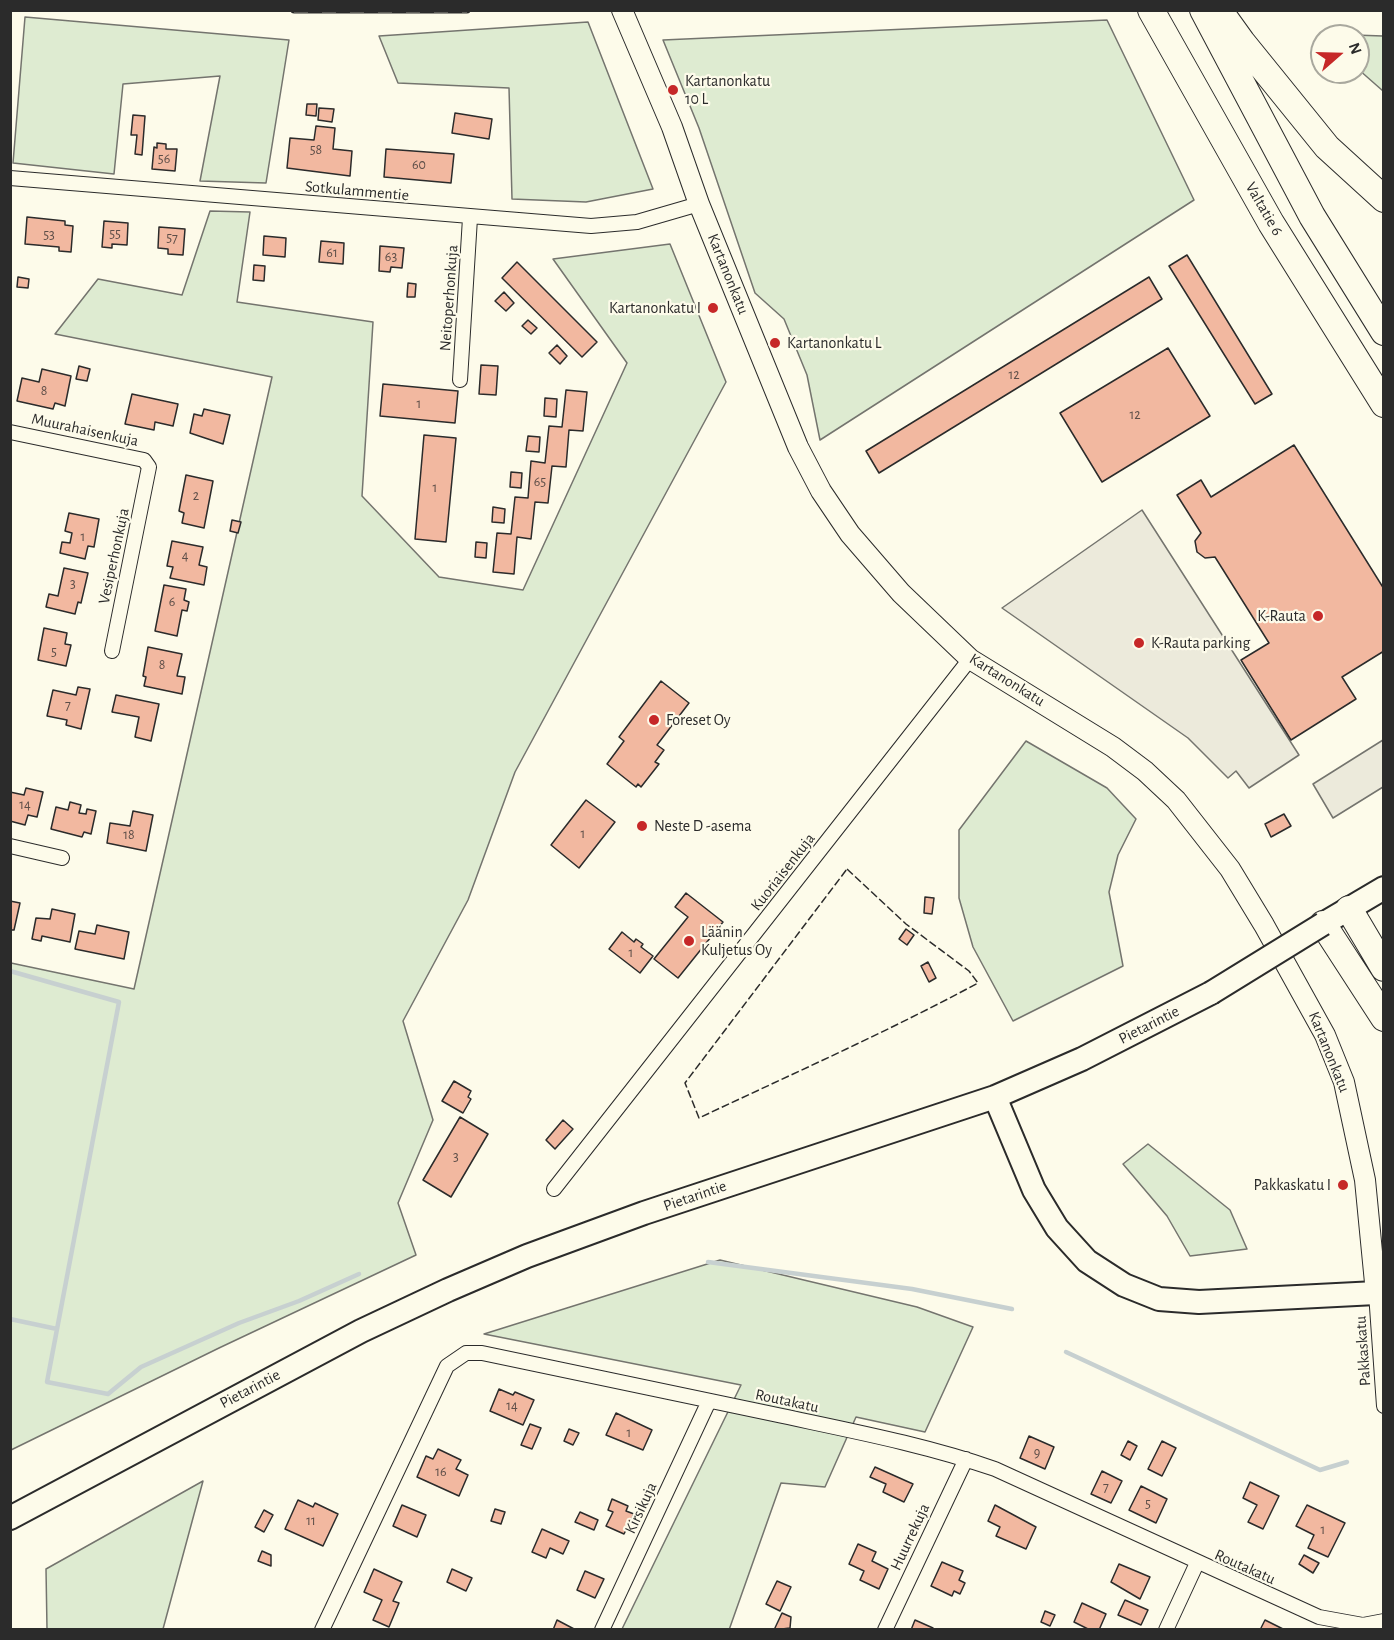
<!DOCTYPE html>
<meta charset="utf-8">
<style>
body{margin:0}
#map{position:relative;width:1394px;height:1640px;overflow:hidden;background:#fdfbea;font-family:"Alegreya Sans",sans-serif}
canvas{display:block}
.frame{position:absolute;inset:0;border:12px solid #2b2b2b;pointer-events:none}
.north{position:absolute;left:1310px;top:24px;width:60px;height:60px;box-sizing:border-box;background:#fdfbea;border:2px solid #a9a89e;border-radius:50%;rotate:70deg;font-size:16px;font-weight:700;line-height:24px;text-align:center;color:#2b2b2b}
.north::after{content:'';display:block;margin:auto;width:21px;height:27px;background:#c62828;clip-path:polygon(50% 0,100% 100%,50% 72%,0 100%)}
</style>
<div id="map">
<canvas width="1394" height="1640"></canvas>
<div class="frame"></div>
<div class="north">N</div>
</div>
<script>
const ctx = document.querySelector('canvas').getContext('2d');
ctx.lineJoin = 'round';
function paint(path, color) {
  ctx.fillStyle = color;
  ctx.fill(path, 'evenodd');
}
function trace(path, color, width, dash) {
  ctx.strokeStyle = color;
  ctx.lineWidth = width;
  ctx.lineCap = dash ? 'butt' : 'round';
  ctx.setLineDash(dash || []);
  ctx.stroke(path);
}
function write(font, color, halo, rows, align = 'center') {
  ctx.font = font + ' "Alegreya Sans",sans-serif';
  ctx.lineWidth = 4.5;
  ctx.setLineDash([]);
  ctx.textBaseline = 'middle';
  ctx.strokeStyle = halo;
  ctx.fillStyle = color;
  for (const [text, x, y, turn = 0] of rows) {
    ctx.save();
    ctx.translate(x, y);
    ctx.rotate((+turn || 0) * Math.PI / 180);
    ctx.textAlign = isNaN(turn) ? turn : align;
    if (halo) ctx.strokeText(text, 0, 0);
    ctx.fillText(text, 0, 0);
    ctx.restore();
  }
}
const green = new Path2D(`
 M25,17L289,40L266,183L200,181L220,76L123,84L114,174L13,163Z
 M1107,20L1194,200L820,440L807,375L784,319L755,293L699,128L663,40Z
 M588,22L653,189L586,202L512,199L509,88L398,83L379,36Z
 M1354,35L1383,36V91L1358,69V36Z
 M210,211L250,212L237,302L373,322L362,496L439,577L523,590L627,363L553,259L670,244L726,382L515,772L468,900L403,1021L433,1120L398,1203L416,1255L219,1348L11,1450V963L134,989L272,377L55,334L98,279L182,295Z
 M1026,741L1107,788L1136,819L1118,855L1109,892L1123,966L1013,1021L973,947L959,898V830Z
 M1148,1144L1230,1210L1247,1249L1190,1256L1167,1216L1123,1164Z
 M720,1260L917,1307L973,1327L925,1432L856,1417L825,1487L781,1483L729,1630L622,1629L741,1385L484,1334Z
 M203,1481L163,1629H47L46,1569Z`);
paint(green, '#deebd1');
trace(green, '#74746e', 1.5);
const parking = new Path2D(`
 M1142,510L1299,755L1249,788L1236,771L1228,778L1188,738L1002,608Z
 M1383,740V787L1333,818L1313,784Z`);
paint(parking, '#eceadb');
trace(parking, '#74746e', 1.5);
trace(new Path2D(`
 M10,971L119,1002L47,1382L108,1394L141,1367L239,1323L299,1301L359,1274
 M708,1262L912,1289L1012,1309
 M10,1319L57,1329
 M1066,1352L1320,1470L1347,1462`), '#c7d0d0', 4.5);
const building = new Path2D(`
 M307,104H317L316,116L306,115Z
 M319,108L334,109L332,122L318,120Z
 M455,113L492,119L489,139L452,133Z
 M133,115L145,116L142,155L135,154L137,135H131Z
 M316,126L335,128L333,149L352,151L350,176L287,168L290,138L314,140Z
 M157,143L166,144V149H177L175,171L152,169L154,147L157,148Z
 M386,149L454,154L451,183L384,177Z
 M27,217L65,221V225L73,226L71,252L59,251V247L25,244Z
 M104,221L128,223L127,245L112,244V248L102,247Z
 M159,227L185,229L183,255L168,254V249L158,248Z
 M264,236L286,238L285,257L263,255Z
 M321,241L344,243L343,264L319,262Z
 M380,246L404,248L402,268L391,267L390,272L379,271Z
 M1187,255L1272,394L1255,404L1169,266Z
 M517,262L597,342L582,357L502,278Z
 M254,265L265,266L264,281L253,280Z
 M18,277L29,279L28,288L17,287Z
 M1149,277L1162,299L879,473L866,451Z
 M408,283L416,284L415,297H407Z
 M504,292L514,303L506,311L495,301Z
 M528,320L537,328L531,334L522,326Z
 M557,345L567,356L560,364L549,353Z
 M1168,348L1210,416L1102,482L1060,413Z
 M481,365L498,366L496,395L479,394Z
 M79,366L90,369L87,381L76,379Z
 M42,369L71,376L65,406L55,403L53,409L17,401L22,378L39,382Z
 M383,384L458,391L455,423L380,416Z
 M566,390L587,392L583,431L569,430L566,467L552,466L548,503L535,502L531,539L517,537L514,574L493,572L497,533L511,534L515,497L528,498L531,461L545,463L549,426L562,427Z
 M132,394L178,404L173,426L155,422L154,430L125,424Z
 M545,398L557,399L556,417L544,416Z
 M204,409L230,415L223,444L190,433L194,414L202,416Z
 M424,435L456,438L446,542L415,539Z
 M528,436L540,437L539,452L526,451Z
 M1294,445L1384,589V651L1342,677L1356,699L1291,740L1241,660L1269,643L1215,557L1205,558L1197,552L1195,541L1201,533L1177,495L1201,480L1211,497Z
 M511,472L522,473L521,488L510,487Z
 M186,475L213,481L204,528L182,523L184,513L179,511Z
 M493,507L505,509L504,523L492,522Z
 M69,513L99,519L94,547L88,546L85,559L60,553L62,542L70,543L72,533L65,531Z
 M232,520L241,522L238,533L230,531Z
 M172,541L203,547L199,565L207,567L204,585L170,578L173,567L167,566Z
 M476,542L487,543L486,558L475,557Z
 M64,568L88,573L81,603L78,602L75,614L46,607L49,594L58,596Z
 M164,585L186,589L184,600L189,602L187,611L182,610L177,636L155,631Z
 M44,628L67,633L65,644L71,645L66,666L38,660Z
 M148,647L182,654L177,676L185,677L182,694L144,686L146,677L143,676Z
 M661,681L689,703L657,745L664,750L655,762L659,764L641,787L638,784L636,787L607,764L624,741L619,737Z
 M78,687L90,689L81,729L66,725L67,720L47,716L53,690L76,695Z
 M116,695L159,704L151,741L135,737L139,717L112,712Z
 M26,788L43,792L37,817L28,815L25,825L10,821V792L24,795Z
 M586,800L615,822L579,868L551,845Z
 M70,802L81,805L79,813L86,814L87,809L96,811L91,834L84,832L82,837L51,829L56,807L68,810Z
 M133,811L153,815L146,851L107,843L110,823L130,826Z
 M1284,814L1291,826L1271,837L1265,824Z
 M686,893L723,922L678,978L654,959L688,917L675,907Z
 M925,897L934,898L932,914L924,913Z
 M10,901L20,903L14,930H10Z
 M52,909L75,914L70,942L42,936L41,941L32,939L36,918L50,919Z
 M97,925L129,932L124,959L75,949L79,931L95,934Z
 M906,929L914,935L907,945L899,939Z
 M622,932L634,942L636,939L643,944L641,947L653,956L640,973L609,949Z
 M928,962L936,978L929,982L921,966Z
 M454,1081L471,1091L468,1097L471,1099L463,1113L442,1101Z
 M460,1117L488,1134L451,1197L423,1180Z
 M563,1120L573,1129L555,1149L546,1140Z
 M499,1389L513,1395L515,1392L534,1400L523,1425L490,1411Z
 M616,1413L652,1430L643,1450L606,1435Z
 M530,1424L541,1428L532,1449L521,1445Z
 M569,1429L579,1433L573,1445L564,1441Z
 M1029,1436L1054,1447L1045,1469L1020,1458Z
 M1128,1441L1137,1446L1130,1460L1121,1455Z
 M1162,1441L1176,1448L1162,1476L1148,1469Z
 M438,1449L461,1460L456,1469L468,1475L459,1496L417,1477L426,1456L433,1459Z
 M875,1467L913,1484L904,1502L883,1492L886,1484L870,1477Z
 M1102,1471L1122,1481L1111,1503L1091,1494Z
 M1250,1482L1279,1496L1263,1529L1248,1522L1257,1505L1243,1498Z
 M1141,1486L1167,1499L1156,1523L1129,1510Z
 M612,1499L628,1506L626,1511L634,1514L624,1534L606,1526L613,1512L608,1510Z
 M298,1500L313,1507L315,1503L338,1514L323,1546L285,1529Z
 M402,1505L426,1515L417,1537L393,1526Z
 M995,1505L1036,1527L1026,1549L996,1536L1000,1527L988,1521Z
 M1307,1505L1345,1523L1328,1557L1308,1548L1314,1535L1296,1526Z
 M495,1509L505,1512L501,1524L491,1521Z
 M264,1510L273,1515L264,1532L255,1527Z
 M580,1512L598,1520L594,1530L575,1522Z
 M542,1529L569,1541L563,1554L550,1548L546,1558L532,1552Z
 M858,1544L876,1552L872,1561L888,1569L879,1589L860,1580L864,1571L849,1564Z
 M262,1551L271,1555V1566L258,1561Z
 M1304,1555L1319,1563L1313,1573L1299,1564Z
 M942,1562L963,1571L959,1580L965,1583L960,1594L954,1591L952,1596L931,1586Z
 M1119,1564L1150,1577L1140,1599L1111,1582Z
 M374,1569L402,1582L393,1601L399,1603L389,1627L373,1620L382,1600L364,1592Z
 M452,1569L472,1578L466,1591L447,1582Z
 M585,1571L604,1579L595,1598L577,1590Z
 M777,1581L791,1587L780,1611L766,1604Z
 M1125,1600L1148,1610L1141,1625L1118,1615Z
 M1082,1603L1106,1614L1099,1630H1090L1074,1622Z
 M1045,1611L1055,1615L1050,1626L1041,1622Z
 M782,1613L791,1617L790,1628L774,1630Z
 M557,1620L576,1630H553Z
 M915,1620L933,1628L932,1630H911Z
 M1265,1620L1285,1630H1260Z`);
paint(building, '#f2b8a0');
trace(building, '#2b2b2b', 1.5);
const minor = new Path2D(`
 M10,178L591,226L637,222L699,204
 M460,380L470,218
 M10,432L144,460L149,467L112,651
 M10,846L62,858
 M554,1189L970,659
 M1376,1293L1384,1406
 M322,1630L447,1366L466,1353H482C579,1373 676,1394 773,1414C847,1430 923,1444 995,1469L1319,1617L1363,1625L1384,1621
 M602,1630L709,1401
 M885,1630L966,1459
 M1166,1630L1197,1563`);
const secondary = new Path2D(`
 M622,10L672,127L699,204L798,447L821,491L850,534L901,593L970,659L1113,747L1145,771L1176,800L1230,869L1264,925L1325,1035L1344,1082L1365,1180L1376,1293`);
const primary = new Path2D(`
 M1323,924L1384,888
 M995,1097L1034,1190L1057,1228L1087,1261L1124,1285L1159,1299L1199,1302L1376,1293
 M10,1518L361,1331L448,1290L527,1256L644,1213L995,1097L1082,1059L1211,993`);
const motorway = new Path2D(`
 M1151,10L1271,223L1384,404
 M1203,10L1312,216L1384,332
 M1219,10L1242,42L1327,147L1384,199
 M1349,909L1384,968
 M1323,924L1384,1018`);
trace(minor, '#2b2b2b', 16);
trace(secondary, '#2b2b2b', 22);
trace(primary, '#2b2b2b', 26);
trace(motorway, '#2b2b2b', 28);
trace(minor, '#fdfbea', 14);
trace(secondary, '#fdfbea', 20);
trace(primary, '#fdfbea', 22);
trace(motorway, '#fdfbea', 26);
const rail = new Path2D(`
 M294,10H467`);
trace(rail, '#2b2b2b', 7);
trace(rail, '#fdfbea', 4.5, [14]);
const primaryBridge = new Path2D(`
 M1211,993L1323,924`);
trace(primaryBridge, '#2b2b2b', 26, []);
trace(primaryBridge, '#fdfbea', 22);
trace(new Path2D(`
 M847,869L906,924L969,971L978,983C887,1032 792,1074 699,1118L685,1083Z`), '#2b2b2b', 1.5, [8, 3]);
for (const [x, y, r, color] of [
 [673,90,6,"#c62828"],
 [713,308,6,"#c62828"],
 [775,343,6,"#c62828"],
 [1318,616,6,"#c62828"],
 [1139,643,6,"#c62828"],
 [654,720,6,"#c62828"],
 [642,826,6,"#c62828"],
 [689,941,6,"#c62828"],
 [1343,1185,6,"#c62828"]
]) {
  const dot = new Path2D();
  dot.arc(x, y, r, 0, 2 * Math.PI);
  ctx.fillStyle = color;
  ctx.fill(dot);
  trace(dot, '#fdfbea', 2);
}
write('14px', '#5d4e48', null, [
 ["58",316,150],
 ["56",164,159],
 ["60",419,165],
 ["55",115,234],
 ["53",49,235],
 ["57",172,238],
 ["61",332,253],
 ["63",391,257],
 ["12",1014,375],
 ["8",44,391],
 ["1",419,404],
 ["12",1135,415],
 ["65",540,482],
 ["1",435,488],
 ["2",196,496],
 ["1",83,537],
 ["4",185,556],
 ["3",73,584],
 ["6",172,602],
 ["5",54,652],
 ["8",162,665],
 ["7",68,705],
 ["14",25,805],
 ["1",583,834],
 ["18",129,835],
 ["1",631,953],
 ["3",456,1157],
 ["14",512,1406],
 ["1",629,1433],
 ["9",1037,1453],
 ["16",441,1472],
 ["7",1106,1487],
 ["5",1148,1504],
 ["11",311,1521],
 ["1",1323,1530]
]);
write('16px', '#2b2b2b', '#fdfbea', [
 ["Kartanonkatu",685,81],
 ["10 L",685,99],
 ["Kartanonkatu I",701,308,"right"],
 ["Kartanonkatu L",787,343],
 ["K-Rauta",1306,616,"right"],
 ["K-Rauta parking",1151,643],
 ["Foreset Oy",666,720],
 ["Neste D -asema",654,826],
 ["Läänin",701,932],
 ["Kuljetus Oy",701,950],
 ["Pakkaskatu I",1331,1185,"right"]
], 'left');
write('16px', '#2b2b2b', '#fdfbea', [
 ["Sotkulammentie",357,191,5],
 ["Valtatie 6",1264,209,60],
 ["Kartanonkatu",728,274,68],
 ["Neitoperhonkuja",449,298,-86],
 ["Muurahaisenkuja",85,430,12],
 ["Vesiperhonkuja",114,556,-78],
 ["Kartanonkatu",1007,680,32],
 ["Kuoriaisenkuja",783,872,-52],
 ["Pietarintie",1149,1025,-27],
 ["Kartanonkatu",1329,1052,68],
 ["Pietarintie",695,1196,-19],
 ["Pakkaskatu",1363,1351,-94],
 ["Pietarintie",250,1389,-28],
 ["Routakatu",787,1401,12],
 ["Kirsikuja",641,1508,-65],
 ["Huurrekuja",910,1537,-65],
 ["Routakatu",1245,1567,24]
]);
</script>
